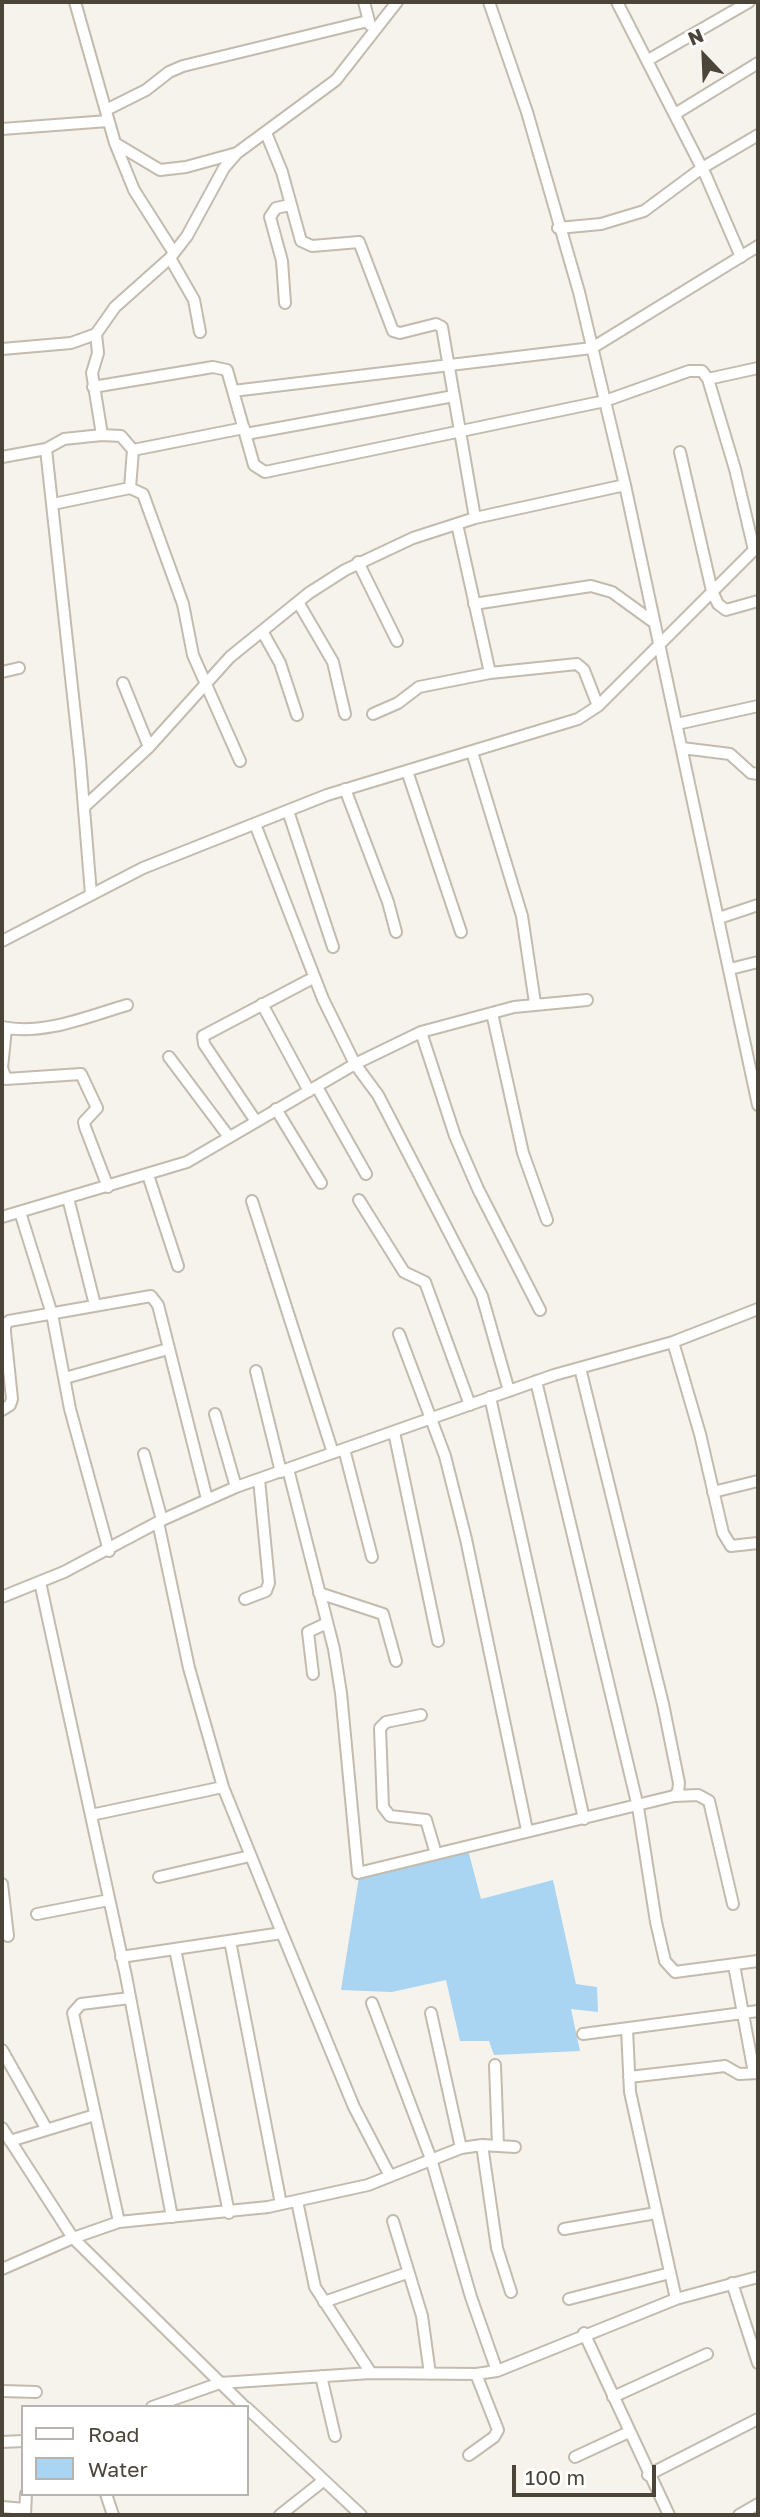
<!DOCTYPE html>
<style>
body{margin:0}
#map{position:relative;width:760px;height:2517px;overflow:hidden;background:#f6f3ec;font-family:"Golos Text",sans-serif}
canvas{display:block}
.frame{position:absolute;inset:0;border:4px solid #4b4439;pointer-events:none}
.legend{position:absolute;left:21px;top:2405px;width:228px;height:91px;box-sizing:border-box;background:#fff;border:2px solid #b7b4b0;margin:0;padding:9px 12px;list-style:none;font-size:21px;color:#4b4439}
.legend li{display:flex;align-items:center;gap:14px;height:35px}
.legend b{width:35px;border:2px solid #b7b4b0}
.north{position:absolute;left:669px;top:21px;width:70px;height:70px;-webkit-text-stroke:5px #fff;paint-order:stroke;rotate:337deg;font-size:19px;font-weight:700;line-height:28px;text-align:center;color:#4b4439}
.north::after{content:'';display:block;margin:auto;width:24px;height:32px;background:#4b4439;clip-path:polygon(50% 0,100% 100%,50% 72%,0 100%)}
.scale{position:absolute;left:512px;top:2465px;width:144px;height:32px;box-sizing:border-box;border:4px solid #4b4439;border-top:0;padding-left:9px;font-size:21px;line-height:24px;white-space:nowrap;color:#4b4439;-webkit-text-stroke:5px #fff;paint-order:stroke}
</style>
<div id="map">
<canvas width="760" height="2517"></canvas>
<div class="frame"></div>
<ul class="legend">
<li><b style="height:9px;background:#fff"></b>Road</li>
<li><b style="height:19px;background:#a9d4f2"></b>Water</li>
</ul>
<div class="north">N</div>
<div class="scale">100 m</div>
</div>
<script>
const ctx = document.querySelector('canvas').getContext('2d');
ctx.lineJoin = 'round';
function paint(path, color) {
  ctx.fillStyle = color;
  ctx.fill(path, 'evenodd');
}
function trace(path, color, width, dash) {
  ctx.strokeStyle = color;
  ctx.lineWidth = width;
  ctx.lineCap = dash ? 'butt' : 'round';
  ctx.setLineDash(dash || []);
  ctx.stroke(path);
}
paint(new Path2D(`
 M468,1850L481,1899L553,1880L576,1984L597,1987L598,2012L571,2009L580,2051L494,2055L489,2041H460L446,1980L392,1992L341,1990L359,1877Z`), '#a9d4f2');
const minor = new Path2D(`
 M75,2L115,143L134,190L174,253
 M364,2L370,25
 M489,2L527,112L579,292L625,485L758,1105
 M617,2L706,176L741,257
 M648,60L749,2
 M106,110L146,90L169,72L183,66L368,21
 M675,114L758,63
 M2,129L108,121
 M266,133L282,172L301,241L312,246L359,242L393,331L400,333L436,324L442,327L475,518
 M115,143L160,170L186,167L237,153
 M558,228L601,224L644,211L702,168L758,135
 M170,258L194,300L200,332
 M285,303L282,261L270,217L276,208L290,205
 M2,349L71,343L96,334L115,307L170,258L187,236L224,168L237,153L336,80L397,2
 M708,379L758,368
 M93,387L213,367L227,370L233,391L592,348L758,246
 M233,391L254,465L265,472L605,401L689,371H702L708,379L735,469L754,550
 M246,434L454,396
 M102,435L121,436L133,450L130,488
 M46,449L64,439L102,435L92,373L98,353L96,334
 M133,450L244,428
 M680,452L712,591L718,604L726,610L758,601
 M2,457L46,449L80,760L91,894
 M53,504L130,488L143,494L183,604L193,655L240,761
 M457,524L490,673L577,664L584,670L598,706
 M358,562L397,641
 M298,602L333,662L345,714
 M474,604L591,586L612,592L652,621
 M262,631L280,663L297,715
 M2,672L19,668
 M123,683L149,747
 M373,714L398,703L419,687L490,673
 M677,724L758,706
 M682,748L730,754L751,773L758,774
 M472,752L522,916L535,1003
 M407,771L461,932
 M345,789L388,902L396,932
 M84,807L149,747L230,657L309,593L345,570L413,538L475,518L625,485
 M288,811L333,947
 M255,824L323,999L355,1064L378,1095L482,1296L509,1391
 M719,918L758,905
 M2,941L143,868L327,795L578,719L598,706L758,546
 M730,969L758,962
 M262,1004L309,1091
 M492,1013L523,1153L547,1220
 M2,1027C43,1036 89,1016 127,1005
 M6,1028L2,1068L6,1079L81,1074L97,1108L84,1122L85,1127L108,1187
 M421,1032L455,1136L478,1189L540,1310
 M169,1057L229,1137
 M317,1087L366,1174
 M276,1109L321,1183
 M255,1120L204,1044L203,1036L313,978
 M148,1175L178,1266
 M68,1198L95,1305
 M359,1200L404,1272L425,1282L470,1405
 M252,1201L333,1453
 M20,1212L52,1314L70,1409L109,1551
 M2,1217L187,1162L355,1064L421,1032L514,1007L587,1000
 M399,1334L445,1456L466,1539L527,1830
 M673,1342L700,1434L723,1533L731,1546L758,1543
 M256,1371L281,1472
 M65,1378L168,1349
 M536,1381L638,1807L656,1922L665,1961L675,1972L758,1961
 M490,1397L584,1819
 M2,1410L10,1405L12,1399L5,1332V1325L9,1321L151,1296L158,1305L207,1499
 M215,1414L236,1487
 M394,1432L438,1641
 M344,1449L372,1557
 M144,1454L162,1520
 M288,1469L334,1649L341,1693L358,1873L674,1796L678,1792L679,1783L663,1704L580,1368
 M713,1492L758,1481
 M158,1522L189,1668L223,1787L282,1933
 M40,1582L126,1976L172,2217
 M319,1593L383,1614L396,1661
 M2,1597L64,1572L162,1520L236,1487L554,1375L673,1342L758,1309
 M245,1599L266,1591L269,1583L259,1479
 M313,1674L308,1632L327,1623
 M421,1715L386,1722L380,1728L383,1807L390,1816L426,1820L436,1854
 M674,1796L698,1795L709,1801L733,1904
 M91,1815L223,1787
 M159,1877L250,1856
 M2,1884L8,1936
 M37,1914L109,1900
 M230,1941L281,2204
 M175,1949L229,2213
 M121,1957L282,1933L354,2107L390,2176
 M734,1965L754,2073
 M372,2003L431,2159L471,2297L497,2371
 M431,2013L461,2148
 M627,2029L630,2092L676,2299
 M583,2034L758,2011
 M2,2050L46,2128
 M495,2065L498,2146
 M629,2077L725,2066L739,2074L758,2073
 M2,2128L73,2238L245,2407
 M10,2141L95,2115
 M482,2145L497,2248L511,2292
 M297,2201L315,2287L371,2373
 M393,2221L422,2316L430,2374
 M119,2222L73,2013L81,2004L130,1998
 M564,2229L656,2213
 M2,2269L73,2238L119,2222L268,2207L368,2185L461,2148L482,2145L515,2147
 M732,2283L758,2363
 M569,2299L670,2273
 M324,2302L407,2273
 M584,2333L669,2515
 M321,2376L335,2436
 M2,2391L36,2392
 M613,2397L707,2354
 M152,2407L220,2383L371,2373L476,2374L497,2371L676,2299L758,2277
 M247,2408L361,2515
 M2,2442L23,2441
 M469,2455L494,2437L498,2430L476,2374
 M575,2457L629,2432
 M648,2475L758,2419
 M106,2494L113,2515
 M2,2507L25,2509
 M25,2515L26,2494
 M280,2515L323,2481
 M739,2515L758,2504`);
trace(minor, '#c2bbae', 14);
trace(minor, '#fff', 10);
</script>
